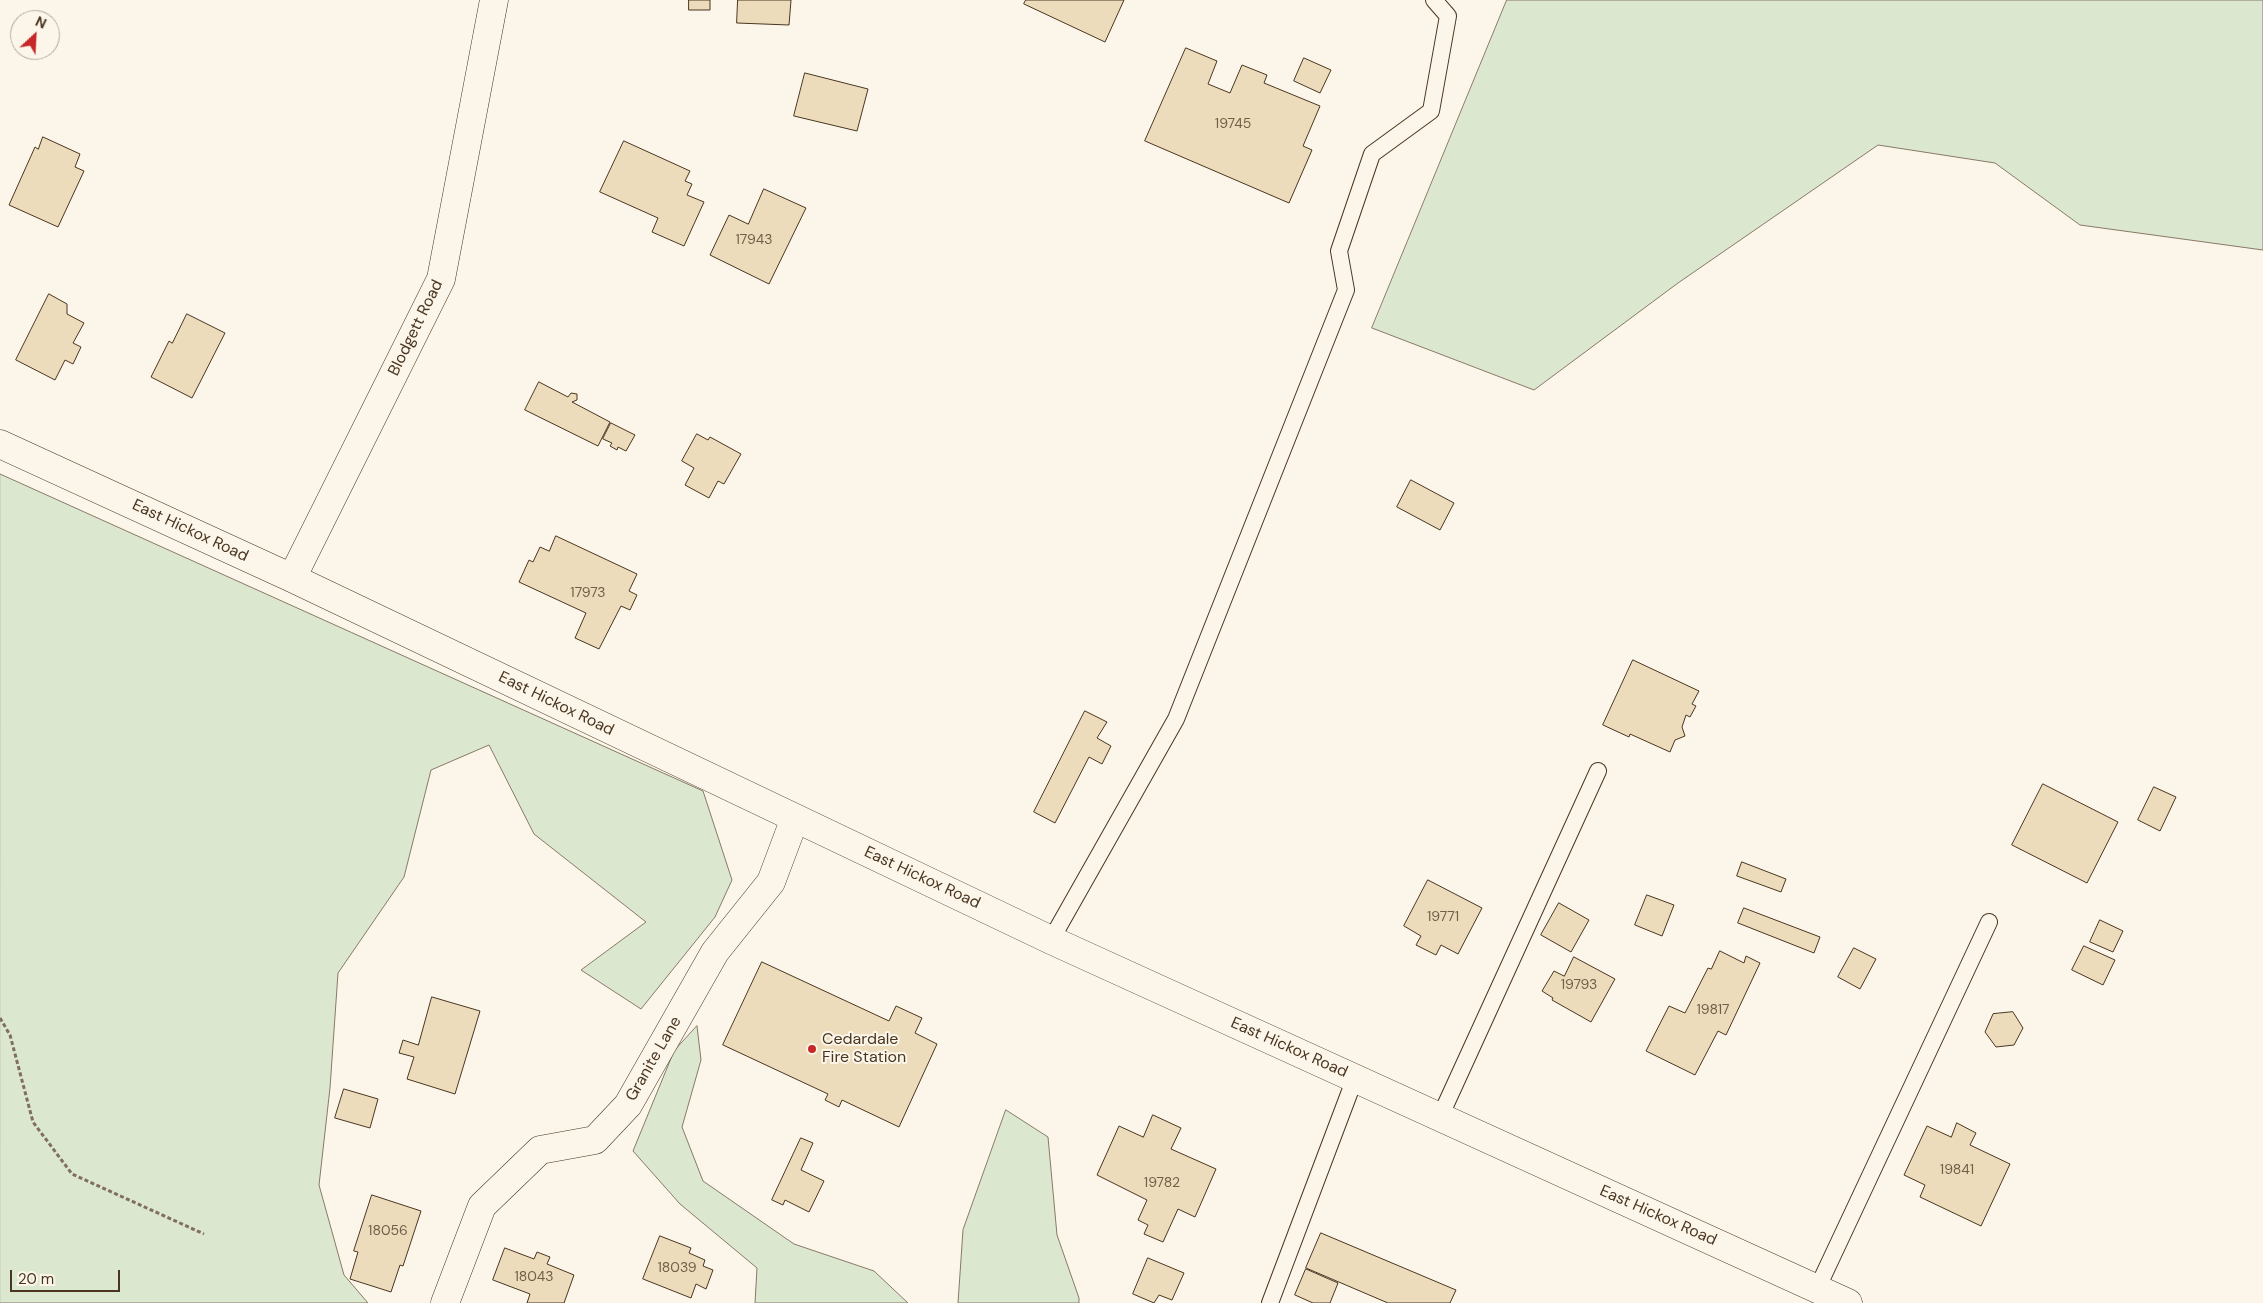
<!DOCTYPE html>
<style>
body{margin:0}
#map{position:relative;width:2263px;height:1303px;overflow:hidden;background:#fbf6e9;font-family:"DM Sans",sans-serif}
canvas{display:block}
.north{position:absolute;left:10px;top:10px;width:50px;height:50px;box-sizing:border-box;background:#fbf6e9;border:1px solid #b4a999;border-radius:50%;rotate:25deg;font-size:14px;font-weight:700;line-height:20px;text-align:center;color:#4a3520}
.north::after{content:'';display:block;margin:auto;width:18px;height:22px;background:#c62828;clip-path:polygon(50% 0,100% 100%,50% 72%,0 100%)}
.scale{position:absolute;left:10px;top:1270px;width:110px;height:22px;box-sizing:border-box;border:2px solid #4a3520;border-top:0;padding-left:6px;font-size:15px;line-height:18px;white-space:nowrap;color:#4a3520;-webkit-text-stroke:4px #fbf6e9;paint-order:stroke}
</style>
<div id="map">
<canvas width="2263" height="1303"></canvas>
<div class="north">N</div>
<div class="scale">20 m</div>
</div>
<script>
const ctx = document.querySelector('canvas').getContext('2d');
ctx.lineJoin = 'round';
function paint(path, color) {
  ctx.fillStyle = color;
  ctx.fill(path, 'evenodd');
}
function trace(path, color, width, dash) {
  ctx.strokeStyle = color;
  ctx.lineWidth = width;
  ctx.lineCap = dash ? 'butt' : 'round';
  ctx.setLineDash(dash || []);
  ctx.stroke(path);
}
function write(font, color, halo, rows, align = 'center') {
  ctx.font = font + ' "DM Sans",sans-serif';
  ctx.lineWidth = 4;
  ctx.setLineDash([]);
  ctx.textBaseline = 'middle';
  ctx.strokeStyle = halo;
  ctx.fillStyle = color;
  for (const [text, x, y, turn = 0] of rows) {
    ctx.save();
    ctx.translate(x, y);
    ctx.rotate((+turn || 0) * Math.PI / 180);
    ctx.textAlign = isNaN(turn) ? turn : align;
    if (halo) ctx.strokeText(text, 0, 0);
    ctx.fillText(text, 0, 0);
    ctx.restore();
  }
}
const green = new Path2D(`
 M1507,0H2263V250L2080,225L1995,163L1878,145L1678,283L1534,390L1372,328Z
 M0,474L703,791L732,880L715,917L641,1009L581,970L646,922L534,834L489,745L431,770L404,877L338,973L330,1088L319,1185L344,1275L368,1303H0Z
 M697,1026L701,1060L682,1127L703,1181L794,1244L874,1271L908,1303H755L757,1268L680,1204L633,1151L674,1051Z
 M1006,1110L1048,1137L1057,1235L1079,1298V1303H958L963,1230Z`);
paint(green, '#dce7d0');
trace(green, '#887966', 1);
const building = new Path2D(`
 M689,0H710V10H689Z
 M738,0H791L789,25L737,23Z
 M1026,0H1124L1105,42L1024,4Z
 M1186,48L1217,61L1208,84L1230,93L1242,65L1267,75L1264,83L1320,106L1303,146L1312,150L1289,203L1145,141Z
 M1304,58L1331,70L1320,93L1294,81Z
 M805,73L868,89L857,131L794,116Z
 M43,137L80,154L75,167L84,171L58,227L9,205L35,147L38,149Z
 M624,141L690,171L685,181L692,184L687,195L704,202L684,246L652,232L658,218L600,192Z
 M764,189L806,208L769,284L710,255L729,215L748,224Z
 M49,294L67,304V314L84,323L73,343L81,347L73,364L65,360L55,380L16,360Z
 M187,314L225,333L192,398L151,377L169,341L172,343Z
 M539,382L568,397L571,393L577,394V400L572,402L610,422L598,446L525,410Z
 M611,423L635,435L626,451L618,447L617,450L610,446L612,443L603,439Z
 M697,434L708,440L710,437L741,454L724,484L718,481L709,498L685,485L694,468L682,461Z
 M1411,480L1454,503L1440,530L1397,507Z
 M556,536L637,574L629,591L637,595L630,610L621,606L599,649L575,638L586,613L519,582L529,560L533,562L540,547L549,551Z
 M1633,660L1699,691L1692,704L1696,706L1690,717L1686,715L1682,727L1685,736L1675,740L1670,752L1630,734L1629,737L1603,725Z
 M1085,711L1107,722L1097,738L1111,746L1102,764L1089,757L1055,823L1034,812Z
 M2043,784L2118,822L2087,883L2012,845Z
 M2154,787L2176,797L2160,831L2138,820Z
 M1742,862L1786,879L1781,892L1737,876Z
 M1428,880L1482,908L1458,954L1441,945L1436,955L1416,945L1421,936L1404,926Z
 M1647,895L1674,905L1662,936L1635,925Z
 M1559,903L1589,920L1571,952L1541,935Z
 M1744,908L1820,937L1814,953L1738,923Z
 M2100,920L2123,931L2113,952L2090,942Z
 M2084,946L2115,960L2103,985L2072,970Z
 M1854,948L1876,959L1860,989L1838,977Z
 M1720,951L1744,963L1746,956L1760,963L1726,1035L1718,1031L1695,1075L1646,1051L1669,1006L1685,1013L1708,968L1711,969Z
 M1574,957L1615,979L1591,1022L1552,1000L1553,998L1542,991L1554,971L1564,976Z
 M762,962L889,1021L896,1006L922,1018L915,1033L937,1044L899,1127L842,1100L839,1107L825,1100L828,1094L723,1045Z
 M432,997L480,1011L455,1094L407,1079L414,1057L399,1053L403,1040L418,1045Z
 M2013,1012L2023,1028L2014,1045L1996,1047L1985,1032L1993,1014Z
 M344,1089L378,1099L370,1128L335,1118Z
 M1153,1115L1181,1128L1171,1149L1216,1169L1195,1217L1178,1209L1163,1242L1144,1234L1148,1225L1138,1220L1147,1200L1097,1175L1119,1126L1143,1137Z
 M1957,1123L1976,1133L1970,1145L2010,1164L1981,1226L1920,1197L1925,1185L1904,1175L1927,1126L1951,1137Z
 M801,1138L813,1143L801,1170L824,1181L809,1212L785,1200L783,1205L772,1200Z
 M372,1195L421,1211L403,1266L400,1265L391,1292L350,1279L358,1252L354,1251Z
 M1321,1233L1456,1290L1450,1303H1388L1306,1268Z
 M660,1236L691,1248L689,1253L705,1260L703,1266L713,1270L706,1289L696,1284L691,1298L643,1279Z
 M505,1248L534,1259L537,1252L550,1257L547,1264L574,1275L564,1303H527L530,1294L493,1280Z
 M1148,1258L1184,1273L1172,1300L1159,1295L1154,1303L1133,1294Z
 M1306,1269L1338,1283L1330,1303H1313L1295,1295Z`);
paint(building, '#ecdcbc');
trace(building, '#4a3520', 1);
const lane = new Path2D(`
 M1051,940L1176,719L1346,290L1339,251L1372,154L1431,111L1448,16L1434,0
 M1440,1117L1598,771
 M1817,1289L1989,922
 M1270,1303L1355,1078`);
const street = new Path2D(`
 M0,444L292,578L1051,940L1848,1303
 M292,578L441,279L494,0
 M445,1303L482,1206L540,1150L595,1140L628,1105L715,952L771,882L795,818`);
trace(lane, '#4a3520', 18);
trace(street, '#4a3520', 29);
trace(new Path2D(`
 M0,1018L10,1035L33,1122L72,1174L204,1234`), '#7f6f5c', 3, [4, 2.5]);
trace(lane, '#fbf6e9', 16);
trace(street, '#fbf6e9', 28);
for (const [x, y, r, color] of [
 [812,1049,5,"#c62828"]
]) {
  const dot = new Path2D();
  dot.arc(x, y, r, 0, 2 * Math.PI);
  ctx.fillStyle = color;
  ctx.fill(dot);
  trace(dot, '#fbf6e9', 2);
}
write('14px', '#725f47', null, [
 ["19745",1233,124],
 ["17943",754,240],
 ["17973",588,593],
 ["19771",1443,917],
 ["19793",1579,985],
 ["19817",1713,1010],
 ["19841",1957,1170],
 ["19782",1162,1183],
 ["18056",388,1231],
 ["18039",677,1268],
 ["18043",534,1277]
]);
write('16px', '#4a3520', '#fbf6e9', [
 ["Blodgett Road",416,328,-64],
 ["East Hickox Road",190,531,25],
 ["East Hickox Road",556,704,26],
 ["East Hickox Road",922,878,25],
 ["East Hickox Road",1289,1048,24],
 ["Granite Lane",654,1059,-60],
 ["East Hickox Road",1658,1216,24]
]);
write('16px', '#4a3520', '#fbf6e9', [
 ["Cedardale",822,1040],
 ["Fire Station",822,1058]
], 'left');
</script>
